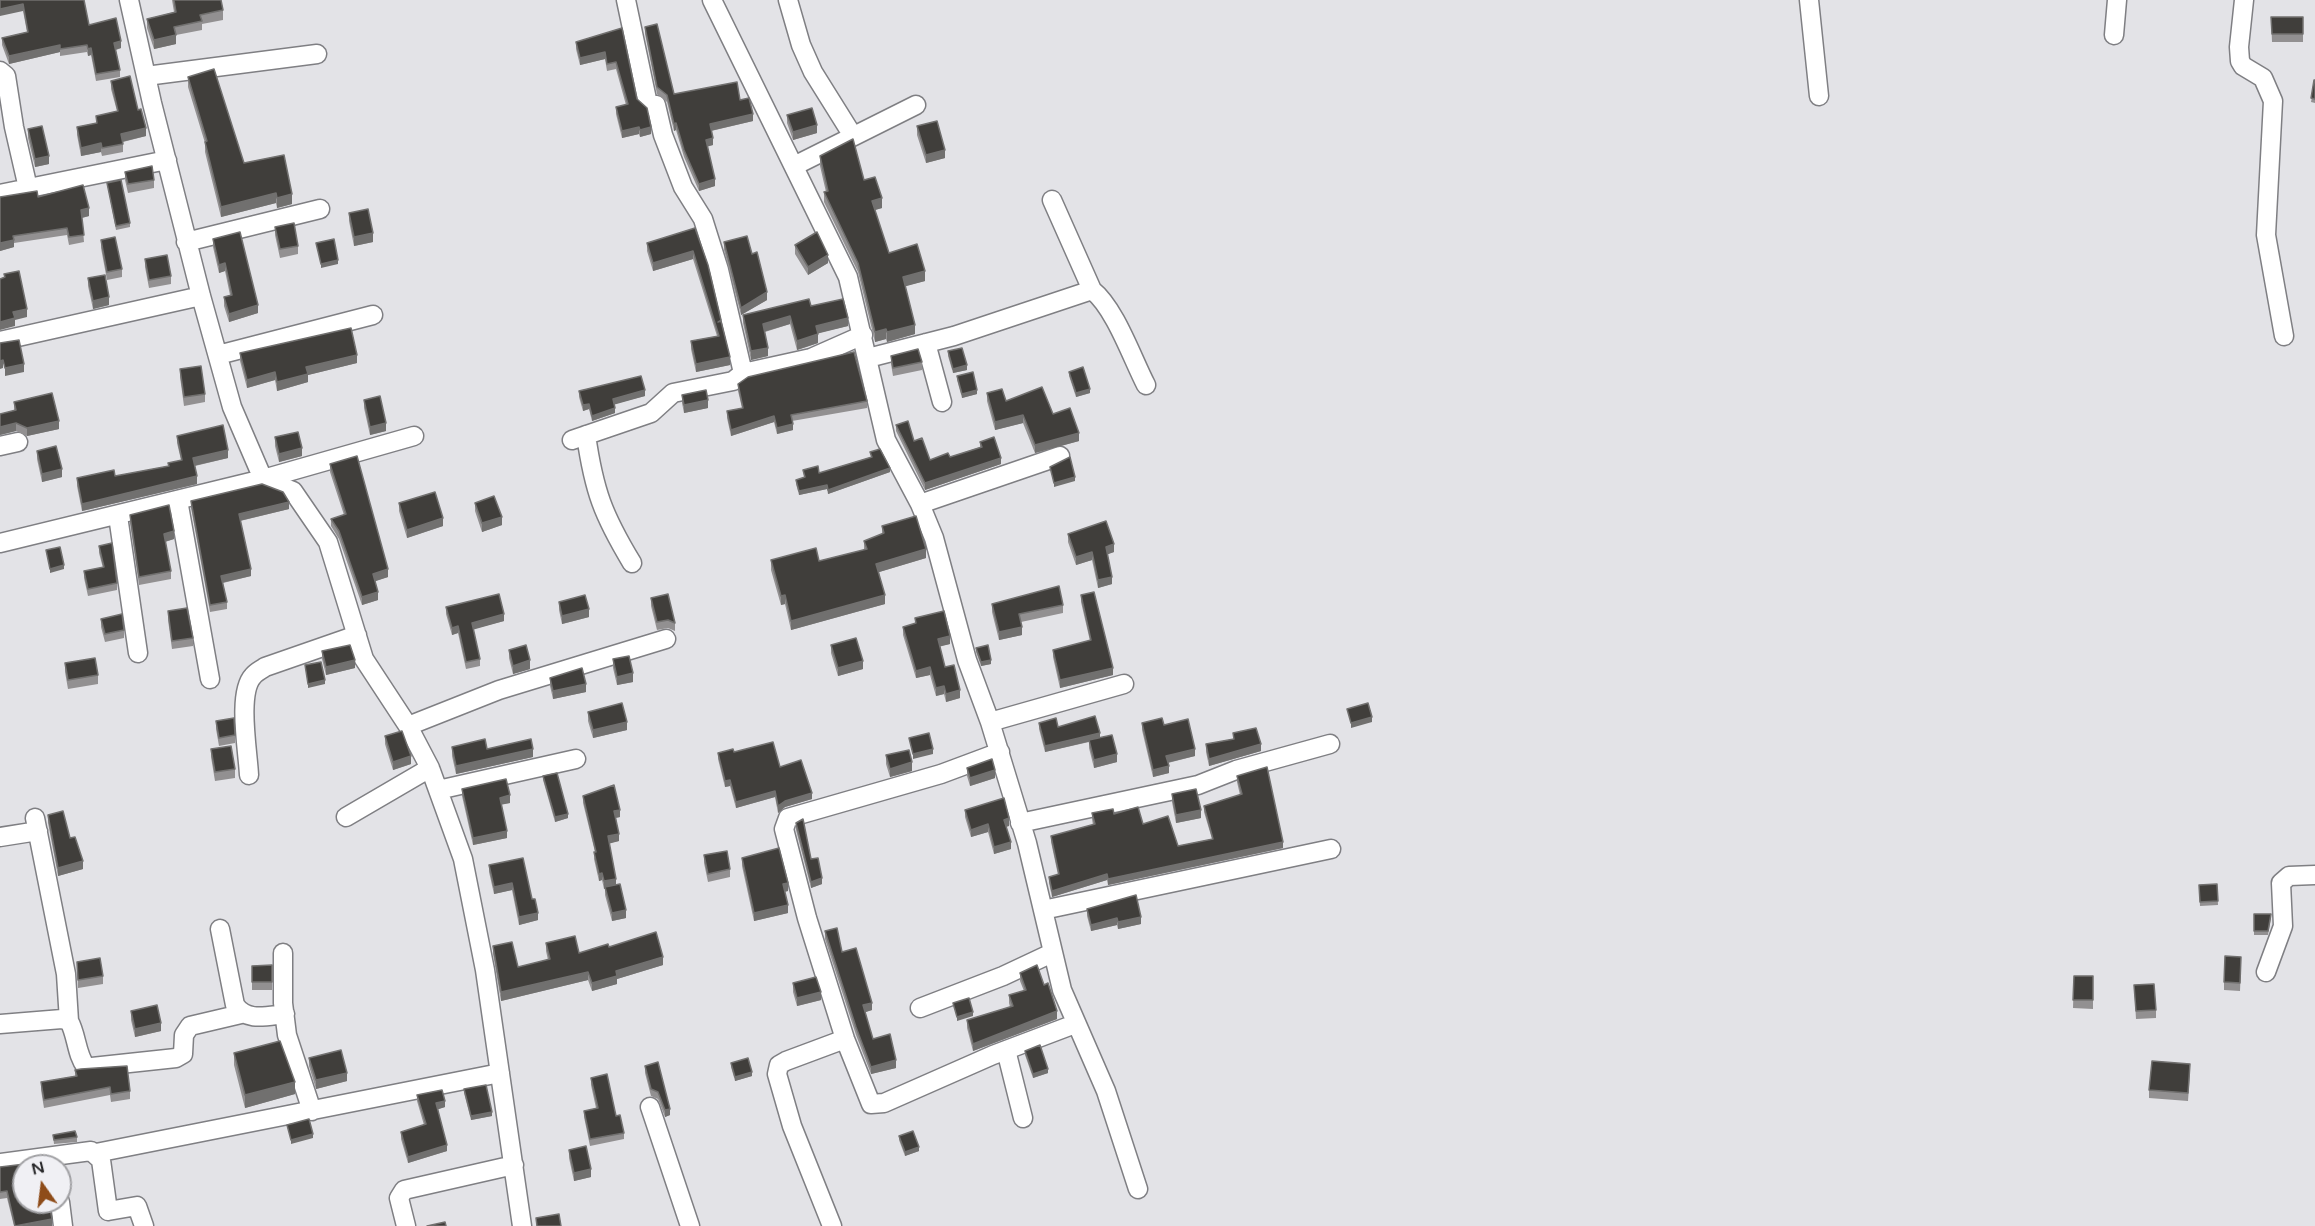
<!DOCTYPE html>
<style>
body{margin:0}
#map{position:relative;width:2315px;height:1226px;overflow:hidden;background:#e3e3e7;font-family:"Varela Round",sans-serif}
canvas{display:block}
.north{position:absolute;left:12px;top:1154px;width:60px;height:60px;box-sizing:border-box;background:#f0f0f4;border:2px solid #a1a1a4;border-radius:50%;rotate:346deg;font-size:16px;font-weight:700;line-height:24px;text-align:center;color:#2a2a2c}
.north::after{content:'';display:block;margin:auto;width:21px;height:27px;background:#8e4c19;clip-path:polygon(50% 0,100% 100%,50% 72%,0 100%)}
</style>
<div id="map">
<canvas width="2315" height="1226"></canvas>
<div class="north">N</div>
</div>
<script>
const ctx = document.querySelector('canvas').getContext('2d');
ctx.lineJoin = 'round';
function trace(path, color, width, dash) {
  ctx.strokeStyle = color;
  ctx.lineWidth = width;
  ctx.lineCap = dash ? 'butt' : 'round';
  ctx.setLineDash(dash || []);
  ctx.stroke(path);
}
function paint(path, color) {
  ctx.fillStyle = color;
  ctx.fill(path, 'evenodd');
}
const minor = new Path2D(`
 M129,0L152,103L201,296L232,407L263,479L293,491L328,542L364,659L408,726L430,768L463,859L485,970L522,1226
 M712,0L848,277L886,440L920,504L934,538L967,660L990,722L1027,843L1062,990L1106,1091L1138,1189
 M788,0L801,45L813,72L853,136
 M1809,0L1819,96
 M2244,0L2239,47L2240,61L2243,66L2263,78L2273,101L2266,235L2284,336
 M2114,35L2117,0
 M0,71L6,76L14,127L28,188
 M146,76L317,54
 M794,166L916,105
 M0,194L167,160
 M1052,200L1092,290
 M186,242L320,209
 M0,341L201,296
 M926,343L942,402
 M218,355L373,315
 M868,358L954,336L1092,290C1115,308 1132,358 1146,385
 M743,373L811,358L863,335
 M586,435C594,491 603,515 632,563
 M572,440L651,413L673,393L733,381L743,373L719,270L703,219L683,187L663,135L656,105L648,104L626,0
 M0,446L18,442
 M178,500L210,679
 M920,504L1060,456
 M118,516L138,653
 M0,543L263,479L414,436
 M990,722L1124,684
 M408,726L499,690L666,639
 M1000,752L941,774L788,818L784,829L807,918L845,1039L871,1104L884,1103L993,1055L1075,1024
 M249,775C248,752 237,693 253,676C256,672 261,670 265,667L357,635
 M438,790L576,759
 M346,817L430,768
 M35,818L66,974L69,1021
 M1020,823L1198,785L1236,770L1330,744
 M0,837L38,831
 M1043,910L1331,849
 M220,929L235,1005C247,1022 266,1016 285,1014
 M283,953V1003L287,1035L312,1111
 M2266,972L2283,926L2281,883L2289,876L2315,875
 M920,1008L1003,976L1052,953
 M0,1024L62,1019L69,1021C77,1035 76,1054 86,1067H92L176,1058L183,1054L184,1035L190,1026L241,1014
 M1006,1050L1023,1118
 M650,1107L690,1226
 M96,1153L500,1073
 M0,1163L91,1151L101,1160L108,1211L137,1206L144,1226
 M60,1202L63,1226
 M406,1226L399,1198L404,1190L514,1165
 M832,1226L792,1126L777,1074L779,1065L786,1061L845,1039`);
trace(minor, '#7f7f83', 21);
trace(minor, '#fff', 18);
paint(new Path2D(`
 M0,0L89,25L121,48L116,50L120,70V77L96,81L91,55L88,56L87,52L60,56V52L9,64L2,45V38L27,32L23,11Z
 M172,0H221L223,10V20L202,24V30L176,35V44L154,49L147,28V19L174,12Z
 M2271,17H2303V42H2272Z
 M645,27L674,94L740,100L753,121L711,131L713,145L707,146L715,186L699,191L684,157L676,130L674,131L667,102L657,94L645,34Z
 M622,28L637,99L651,134L640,137L639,134L622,138L616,114V107L626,105L616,69L607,71L605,59L580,65L576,49V42Z
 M188,77L244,163L292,204L277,208L276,203L221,217L205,152V143L188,87Z
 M2315,80V103L2311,102Z
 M111,81L138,110L146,136L123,142V152L102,156L101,152L81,156L77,135V127L96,123V116L117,111L111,89Z
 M787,115L817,133L793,140L787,123Z
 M917,126L945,158L926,163L917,135Z
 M28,129L49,164L35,167L28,138Z
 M820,156L864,180L882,208L874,210L889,253L925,281L905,286L915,334L887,342L886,339L875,342L858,272L824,202V192H826L820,166Z
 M125,172L154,180V188L128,193L125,180Z
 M107,183L130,223V227L116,230Z
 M0,197H38L89,216L82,218L84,242L69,245L67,235L14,243V247L0,251Z
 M349,213L373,242L354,246L349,221Z
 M275,227L298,246V254L280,258L275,235Z
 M695,228L708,265L730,357V365L696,372L691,349V341L717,336L693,259L653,271L647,251V243Z
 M213,239L258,313L229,322L224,306V297L230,295L225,271L219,273L213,247Z
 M101,240L122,269V277L107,280L101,248Z
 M724,242L767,300L741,315L724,250Z
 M795,245L828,263L808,275L795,254Z
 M145,259L171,276V284L149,288L145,267Z
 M88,278L109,305L93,309L88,286Z
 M811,306L848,326L818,333V343L797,350L790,324L765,332L768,356L751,360L743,323V315Z
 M948,351L967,370L953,373L948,356Z
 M240,353L357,363L308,375V382L277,391L275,380L247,388L240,361Z
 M891,356L922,362V370L893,376L891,364Z
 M180,369L205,394V402L184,406L180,377Z
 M1069,372L1090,393L1076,397L1069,376Z
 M957,376L977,394L962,398L957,380Z
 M738,384L867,401V408L792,421L793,430L777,434L774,422L731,436L727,418V411L742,408L738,391Z
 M579,391L645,396L614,404L615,413L592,421L589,409L583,411L579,397Z
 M987,393L1006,401L1053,414L1079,441L1035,453L1023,423L995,430L987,401Z
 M682,395L708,408L684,413L682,403Z
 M364,400L386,431L370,435L364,408Z
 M14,402L59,429L27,436L16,431L0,435V414L14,411Z
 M896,425L914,441L930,460L950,457L980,447V442L1001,464L925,490L896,431Z
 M177,436L228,458L195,466L197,484L82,511L77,486V478L115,476L168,466V463L181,460L177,443Z
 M275,437L302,456L279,462L275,446Z
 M37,451L62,477L42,482L37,459Z
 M870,452L890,472L828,494L827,489L799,495L796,484V480L804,477L803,470L819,473L871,457Z
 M330,464L388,577L375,581L378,600L362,605L339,539L331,526V519L344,515L330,472Z
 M191,501L289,509L240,521L251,576L223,583L227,602V609L210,612L191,508Z
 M399,503L443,526L407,538L399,511Z
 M475,503L502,525L482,532L475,511Z
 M130,515L174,539L165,542L171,571V579L139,585L130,523Z
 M882,526L926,558L879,572L885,604L791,630L785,604L781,605L771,570V560L819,561L864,550V541L882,534Z
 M1068,534L1114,552L1107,554L1112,584L1098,588L1092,560L1076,565L1068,542Z
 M99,546L117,583V590L88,596L84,578V571L103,568L99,553Z
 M1081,595L1113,675L1060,688L1053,657V650L1090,641L1081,602Z
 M651,598L675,623V631L668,628L657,630L651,606Z
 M559,602L589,617L562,624L559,610Z
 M992,604L1063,605V613L1021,622L1022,635L999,640L992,612Z
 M446,607L504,621L473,629L480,659V666L466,669L458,633L452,635L446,614Z
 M168,611L193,638V646L172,649L168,620Z
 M915,618L950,644L940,646L945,667L960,698L946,702L944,694L936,696L930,675L916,678L903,635V627L915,624Z
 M101,619L124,630V638L105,642L101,627Z
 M831,645L863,669L838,676L831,653Z
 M976,648L991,664L981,666L976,652Z
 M509,650L530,669L513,674L509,658Z
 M322,651L355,668L326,675L322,659Z
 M613,659L633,682L617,685L613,668Z
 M65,663L98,675V684L68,689L65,672Z
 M550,678L586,692L553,699L550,686Z
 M588,712L627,730L593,738L588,721Z
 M216,721L235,735V743L219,746L216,729Z
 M1039,723L1058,727L1100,738L1117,762L1094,768L1089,748V742L1045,752L1039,729Z
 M1142,723L1164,725L1195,756L1168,763L1169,773L1153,777L1142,730Z
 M1233,733L1261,751L1209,766L1206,752V744L1233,739Z
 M385,736L411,764L393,770L385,744Z
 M452,747L487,749L533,757L456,774L452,756Z
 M211,749L235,769V778L215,781L211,757Z
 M734,752L780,767L812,799L785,807L778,813L775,797L736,808L730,786L725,787L718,759V753Z
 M886,755L912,771L890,777L886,764Z
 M967,768L995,778L970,786L967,776Z
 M543,776L568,818L555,822L543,780Z
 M1237,776L1283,848L1108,885L1107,880L1052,897L1049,883V877L1058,875L1051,842V836L1093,825L1092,819V813L1114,814L1143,824L1178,846L1212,839L1204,812V806L1240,795L1237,782Z
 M462,789L510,803L501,804L507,838L473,845L462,796Z
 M1172,794L1201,818L1176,823L1172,802Z
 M583,796L620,817L616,818L619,841L609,843L616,885L626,918L612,921L605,895V888L604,889L602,880L599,881L594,859L595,852L583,803Z
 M965,810L1009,826L1006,827L1011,849L994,854L988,832L971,837L965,817Z
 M48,815L83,869L58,876L48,823Z
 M796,823L822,884L811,888L796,830Z
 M704,855L730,869V877L708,882L704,863Z
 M742,858L788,891L784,892L788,913L754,921L742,866Z
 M489,865L532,899L538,920L519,925L512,890L494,894L489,872Z
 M2217,884L2218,905L2200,906L2199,885Z
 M1087,909L1141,924L1118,929L1117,925L1091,931L1087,916Z
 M2254,914L2271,918L2268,935H2254Z
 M825,931L872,1010L865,1012L873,1039L896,1068L871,1074L856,1035L825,939Z
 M546,943L579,953L609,947L663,965L617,979V984L592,991L588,980L501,1001L493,954V946L518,967L548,960L546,951Z
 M77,962L103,976V984L78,988Z
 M272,965V990H252V966Z
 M2241,965L2240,991L2224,990V982Z
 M1020,973L1057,1019L973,1051L967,1028V1020L1010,1007L1009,1003V995L1024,991L1020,981Z
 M2074,976H2093V1009L2073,1008Z
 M793,983L821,1000L797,1006L793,992Z
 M2134,985L2156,1010V1018L2136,1019Z
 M131,1011L161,1031L135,1037L131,1020Z
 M1025,1051L1048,1073L1033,1078L1025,1055Z
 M234,1053L295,1094L245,1108L234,1065Z
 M309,1058L347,1081L316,1089L309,1066Z
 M731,1063L752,1076L735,1081L731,1067Z
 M645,1066L670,1115L665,1117L658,1099L651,1096L645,1073Z
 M75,1070L130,1091V1099L111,1102L110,1095L44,1108L41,1090V1082L75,1076Z
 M2190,1073L2188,1101L2149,1098V1090Z
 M591,1078L624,1133V1139L590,1146L584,1117V1111L596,1108L591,1085Z
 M464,1089L492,1116L471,1120L464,1093Z
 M417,1095L445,1107L438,1109L447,1151L408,1163L401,1139V1132L424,1125L417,1101Z
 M53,1135L77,1137V1142L54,1144Z
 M899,1136L919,1151L905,1156L899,1140Z
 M569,1150L591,1177L574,1181L569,1158Z
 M0,1167L52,1226H14L7,1198L0,1199Z`), '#929091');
paint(new Path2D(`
 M23,4V11L0,16V9Z
 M176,35V44L154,49V40Z
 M121,41V48L114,50V43Z
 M60,45V52L9,64V56Z
 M91,48V55L88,56V49Z
 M605,52V59L580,65V58Z
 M753,114V121L710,131V124Z
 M676,123V130L674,131V124Z
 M817,125V133L793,140V132Z
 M639,127V134L622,138V131Z
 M651,127V134L640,137V130Z
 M146,128V136L121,142V134Z
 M713,138V145L706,147V140Z
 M101,143V152L81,156V148Z
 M945,150V158L926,163V155Z
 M49,156V164L35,167V159Z
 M715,179V186L699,191V184Z
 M276,193V203L221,217V207Z
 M292,194V204L277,208V198Z
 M882,198V208L872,211V201Z
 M89,208V216L81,218V210Z
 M373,233V242L354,246V237Z
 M14,240V247L0,251V243Z
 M693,251V259L653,271V263Z
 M828,255V263L808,275V267Z
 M338,260V264L321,268V264Z
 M225,263V271L219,273V265Z
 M925,271V281L903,287V277Z
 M767,292V300L741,315V308Z
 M109,297V305L93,309V301Z
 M258,305V313L229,322V314Z
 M27,309V317L15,320V326L0,330V322L13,312Z
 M790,316V324L763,332V324Z
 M848,318V326L816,334V326Z
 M915,325V334L887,342V332Z
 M886,329V339L875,342V332Z
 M818,334V343L797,350V341Z
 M768,348V356L751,360V351Z
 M357,355V363L308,375V382L277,391V382L306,367Z
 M730,357V365L696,372V364Z
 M3,360V368L0,369V361Z
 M24,364V372L5,376V368Z
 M967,365V370L953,373V369Z
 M275,372V380L247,388V380Z
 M1090,389V393L1076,397V393Z
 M645,390V396L613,405V399Z
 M977,390V394L962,398V394Z
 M708,400V408L684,413V405Z
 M589,404V409L583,411V405Z
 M615,408V413L592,421V416Z
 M1023,415V423L995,430V422Z
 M774,416V422L731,436V430Z
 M59,421V429L27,436V428Z
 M16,423V431L0,435V427Z
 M386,423V431L370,435V427Z
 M793,424V430L777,434V428Z
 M1079,433V441L1035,453V445Z
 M302,448V456L279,462V454Z
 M228,450V458L193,466V458Z
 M1001,458V464L925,490V483Z
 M890,468V472L828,494V490Z
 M62,469V477L42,482V474Z
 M197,476V484L82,511V504Z
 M1075,477V481L1054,487V483Z
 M827,485V489L799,495V491Z
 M289,502V509L239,521V514Z
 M502,517V525L482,532V523Z
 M443,518V526L407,538V530Z
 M174,531V539L164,542V534Z
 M1114,544V552L1106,555V547Z
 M926,549V558L876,573V564Z
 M1092,552V560L1076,565V557Z
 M64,565V569L50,573V569Z
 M251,569V576L221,583V576Z
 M388,569V577L373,582V574Z
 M1112,577V584L1098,588V580Z
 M378,592V600L362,605V597Z
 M785,595V604L781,605V596Z
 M885,595V604L791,630V621Z
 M589,609V617L562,624V616Z
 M504,614V621L472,630V623Z
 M458,626V633L452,635V628Z
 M1022,627V635L999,640V632Z
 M950,636V644L938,647V639Z
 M355,660V668L326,675V667Z
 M530,660V669L513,674V666Z
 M991,660V664L981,666V662Z
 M863,661V669L838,676V668Z
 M930,667V675L916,678V671Z
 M1113,668V675L1060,688V680Z
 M633,673V682L617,685V677Z
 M325,680V684L308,688V684Z
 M586,684V692L553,699V691Z
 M944,686V694L936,696V688Z
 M960,690V698L946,702V694Z
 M1372,717V722L1351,728V723Z
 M627,722V730L593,738V730Z
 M1100,733V739L1045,752V746Z
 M1261,744V751L1209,766V759Z
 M533,749V757L456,774V766Z
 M933,749V754L913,759V754Z
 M1195,749V756L1166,763V756Z
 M1117,754V762L1094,768V760Z
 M411,756V764L393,770V762Z
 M912,762V771L890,777V769Z
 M1169,766V773L1153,777V770Z
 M995,770V778L970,786V778Z
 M730,780V786L725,787V781Z
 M775,791V797L736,808V802Z
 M812,793V799L785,807L778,813V806L785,801Z
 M510,795V803L500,805V798Z
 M620,810V817L614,818V811Z
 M1201,810V818L1176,823V815Z
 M568,814V818L555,822V817Z
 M1009,818V826L1004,827V820Z
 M988,824V832L971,837V830Z
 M507,831V838L473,845V838Z
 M619,834V841L608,844V836Z
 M1011,842V849L994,854V847Z
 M1283,842V848L1108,885V879Z
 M83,861V869L58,876V868Z
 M602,873V880L599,881V874Z
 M1107,874V880L1052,897V891Z
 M822,878V884L811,888V882Z
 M616,879V886L604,889V881Z
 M512,883V890L494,894V887Z
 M788,883V891L783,892V884Z
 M788,905V913L754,921V913Z
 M626,910V918L612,921V913Z
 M538,913V920L519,925V917Z
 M1141,917V924L1118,929V922Z
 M1117,918V925L1091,931V925Z
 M663,957V965L617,979V984L592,991V983L616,971Z
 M588,972V980L501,1001V992Z
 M821,992V1000L797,1006V998Z
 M872,1003V1010L863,1013V1005Z
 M1057,1011V1019L973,1051V1044Z
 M973,1012V1016L957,1021V1017Z
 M161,1023V1031L135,1037V1029Z
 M896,1060V1068L871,1074V1067Z
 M1048,1069V1073L1033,1078V1074Z
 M752,1072V1076L735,1081V1077Z
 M347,1073V1081L316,1089V1080Z
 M295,1082V1094L245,1108V1095Z
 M445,1101V1107L436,1110V1103Z
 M670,1109V1115L665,1117V1110Z
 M492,1112V1116L471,1120V1116Z
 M313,1134V1138L291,1144V1140Z
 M447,1145V1151L408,1163V1157Z
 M919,1147V1151L905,1156V1152Z
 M591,1169V1177L574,1181V1173Z
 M52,1219V1226H19Z`), '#71706f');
const building = new Path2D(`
 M0,0H84L89,25L116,18L121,41L114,43L120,70L96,74L91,48L88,49L87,45L60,49V45L9,56L2,38L28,32L23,4L0,9Z
 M174,0H221L223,10L200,15L202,21L174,27L176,35L154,40L147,19L176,12Z
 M2271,17H2303V34H2272Z
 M657,24L674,94L737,82L740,100L749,98L753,114L710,124L713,138L706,140L715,179L699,184L684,150L676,123L674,124L667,95L657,87L645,27Z
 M622,28L637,99L647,108L651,127L640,130L639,127L622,131L616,107L628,104L616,62L607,64L605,52L580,58L576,42Z
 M214,69L244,163L284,155L292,194L277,198L276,193L221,207L205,142L207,141L188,77Z
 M130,76L138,110L141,109L146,128L121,134L123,144L102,148L101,143L81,148L77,127L97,123L96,116L118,111L111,81Z
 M2314,80H2315V99L2311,98Z
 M812,108L817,125L793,132L787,115Z
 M937,121L945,150L926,155L917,126Z
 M42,126L49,156L35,159L28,129Z
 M853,139L864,180L875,177L882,198L872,201L889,253L917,244L925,271L903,277L915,325L887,332L886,329L875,332L858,263L824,192L828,191L820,156Z
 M152,166L154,180L128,184L125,172Z
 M121,180L130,223L116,226L107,183Z
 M83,185L89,208L81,210L84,235L69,237L67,228L13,236L14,240L0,243V197L37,191L38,197Z
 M368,209L373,233L354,237L349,213Z
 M294,223L298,246L280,249L275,227Z
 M695,228L708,265L721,320L718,322L721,321L730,357L696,364L691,341L719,336L693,251L653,263L647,243Z
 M240,232L258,305L229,314L224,297L232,295L225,263L219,265L213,239Z
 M817,232L828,255L808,267L795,245Z
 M747,236L752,254L757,252L767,292L741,308L724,242Z
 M115,237L122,269L107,272L101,240Z
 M334,239L338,260L321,264L316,243Z
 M167,255L171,276L149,280L145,259Z
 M19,271L27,309L13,312L15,318L0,322V279L5,277L4,274Z
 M105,275L109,297L93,301L88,278Z
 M809,299L811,306L843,299L848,318L816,326L818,334L797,341L790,316L763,324L768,348L751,351L743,315Z
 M351,328L357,355L306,367L308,374L277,382L275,372L247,380L240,353Z
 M19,340L24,364L5,368L3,360L0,361V343Z
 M962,348L967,365L953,369L948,351Z
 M918,349L922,362L893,368L891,356Z
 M854,352L867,401L791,415L793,424L777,428L774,416L731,430L727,411L743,408L738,384L748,377Z
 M201,366L205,394L184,397L180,369Z
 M1083,367L1090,389L1076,393L1069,372Z
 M973,372L977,390L962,394L957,376Z
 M641,376L645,390L613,399L615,408L592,416L589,404L583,405L579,391Z
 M1042,387L1053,414L1070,408L1079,433L1035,445L1023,415L995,422L987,393L1002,389L1006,401Z
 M706,390L708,400L684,405L682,395Z
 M52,393L59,421L27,428L16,423L0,427V414L16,410L14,402Z
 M380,396L386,423L370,427L364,400Z
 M908,421L914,441L922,438L930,460L948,453L950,457L982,447L980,442L994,437L1001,458L925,483L896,425Z
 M223,425L228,450L193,458L197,476L82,504L77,478L114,470L115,476L169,466L168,463L182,460L177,436Z
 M298,432L302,448L279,454L275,437Z
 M56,446L62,469L42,474L37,451Z
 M880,449L890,468L828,490L827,485L799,491L796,480L805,477L803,470L818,466L819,473L872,457L870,452Z
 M357,456L388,569L373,574L378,592L362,597L339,531L331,519L346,514L330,464Z
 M1070,457L1075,477L1054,483L1050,467Z
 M262,484L283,492L289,502L239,514L251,569L221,576L227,602L210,605L191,501Z
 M435,492L443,518L407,530L399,503Z
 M494,496L502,517L482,523L475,503Z
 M169,505L174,531L164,534L171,571L139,577L130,515Z
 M916,516L926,549L876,564L885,595L791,621L785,595L781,596L771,560L816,548L819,561L867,549L864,541L884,533L882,526Z
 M1106,521L1114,544L1106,547L1112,577L1098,580L1092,552L1076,557L1068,534Z
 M112,543L117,583L88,589L84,571L104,567L99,546Z
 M60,547L64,565L50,569L46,550Z
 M1059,586L1063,605L1019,614L1022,627L999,632L992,604Z
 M1094,592L1113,668L1060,680L1053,650L1091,640L1081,595Z
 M499,594L504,614L472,623L480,659L466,662L458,626L452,628L446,607Z
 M668,594L675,623L668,620L657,622L651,598Z
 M585,595L589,609L562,616L559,602Z
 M187,608L193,638L172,641L168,611Z
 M944,611L950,636L938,639L945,667L954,665L960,690L946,694L944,686L936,688L930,667L916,671L903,627L916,623L915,618Z
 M122,614L124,630L105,634L101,619Z
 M856,638L863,661L838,668L831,645Z
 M350,645L355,660L326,667L322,651Z
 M526,645L530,660L513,666L509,650Z
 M988,645L991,660L981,662L976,648Z
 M629,656L633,673L617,677L613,659Z
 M95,658L98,675L68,680L65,663Z
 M321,662L325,680L308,684L305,665Z
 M582,668L586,684L553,691L550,678Z
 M622,703L627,722L593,730L588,712Z
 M1368,703L1372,717L1351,723L1347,709Z
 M1095,716L1100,733L1045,746L1039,723L1056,718L1058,727Z
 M234,718L235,735L219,738L216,721Z
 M1162,718L1164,725L1188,719L1195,749L1166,756L1169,766L1153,770L1142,723Z
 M1256,728L1261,744L1209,759L1206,744L1234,739L1233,733Z
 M402,731L411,756L393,762L385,736Z
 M929,733L933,749L913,754L909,738Z
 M1112,735L1117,754L1094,760L1089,740Z
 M485,739L487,749L531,739L533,749L456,766L452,747Z
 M773,742L780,767L801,760L812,793L785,801L778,806L775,791L736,802L730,780L725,781L718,753L733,749L734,752Z
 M231,746L235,769L215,772L211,749Z
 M909,750L912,762L890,769L886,755Z
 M992,759L995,770L970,778L967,768Z
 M1267,767L1283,842L1108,879L1107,874L1052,891L1049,877L1059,874L1051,836L1095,824L1092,813L1113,809L1114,814L1138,807L1143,824L1168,816L1178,846L1213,839L1204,806L1242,794L1237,776Z
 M557,773L568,814L555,817L543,776Z
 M506,779L510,795L500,798L507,831L473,838L462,789Z
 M614,785L620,810L614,811L619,834L608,836L616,879L604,881L602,873L599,874L594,852H596L583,796Z
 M1196,789L1201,810L1176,815L1172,794Z
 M1004,798L1009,818L1004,820L1011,842L994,847L988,824L971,830L965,810Z
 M63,811L70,838L75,837L83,861L58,868L48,815Z
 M803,819L811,859L818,858L822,878L811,882L796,823Z
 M779,848L788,883L783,884L788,905L754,913L742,858Z
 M727,851L730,869L708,874L704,855Z
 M523,858L532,899H535L538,913L519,917L512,883L494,887L489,865Z
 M620,884L626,910L612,913L605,887Z
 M2217,884L2218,901L2200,902L2199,885Z
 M1136,895L1141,917L1118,922L1117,918L1091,925L1087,909Z
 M2254,914H2271L2268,931H2254Z
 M837,928L842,952L856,948L872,1003L863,1005L873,1039L890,1034L896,1060L871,1067L856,1027L825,931Z
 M656,932L663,957L616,971L617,976L592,983L588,972L501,992L493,946L512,942L518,967L550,959L546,943L575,936L579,953L608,944L609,947Z
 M2225,956L2241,957L2240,983L2224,982Z
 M100,958L103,976L78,980L77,962Z
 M272,965V982H252V966Z
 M1037,965L1044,985L1048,983L1057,1011L973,1044L967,1020L1013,1006L1009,995L1026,990L1020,973Z
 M2074,976H2093V1000H2073Z
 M816,977L821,992L797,998L793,983Z
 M2154,984L2156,1010L2136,1011L2134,985Z
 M969,998L973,1012L957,1017L953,1003Z
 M157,1005L161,1023L135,1029L131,1011Z
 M280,1041L295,1082L245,1095L234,1053Z
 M1040,1045L1048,1069L1033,1074L1025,1051Z
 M341,1050L347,1073L316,1080L309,1058Z
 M748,1058L752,1072L735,1077L731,1063Z
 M2152,1061L2190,1064L2188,1093L2149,1090Z
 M658,1062L670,1109L665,1110L658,1092L651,1089L645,1066Z
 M127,1066L130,1091L111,1094L110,1087L44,1100L41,1082L77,1076L75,1070L81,1069Z
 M607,1074L616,1116L620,1115L624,1133L590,1139L584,1111L598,1108L591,1078Z
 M486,1085L492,1112L471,1116L464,1089Z
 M442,1090L445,1101L436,1103L447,1145L408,1157L401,1132L426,1124L417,1095Z
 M309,1119L313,1134L291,1140L287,1125Z
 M75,1131L77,1137L54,1140L53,1135Z
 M913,1131L919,1147L905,1152L899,1136Z
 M586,1146L591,1169L574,1173L569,1150Z
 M42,1162L43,1166H24V1202H49L52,1219L15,1226L7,1191L0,1192V1167Z
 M559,1214L561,1226H537L536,1218Z
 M445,1222L446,1226H427Z`);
paint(building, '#403e3b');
trace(building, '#71706f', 1.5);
</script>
